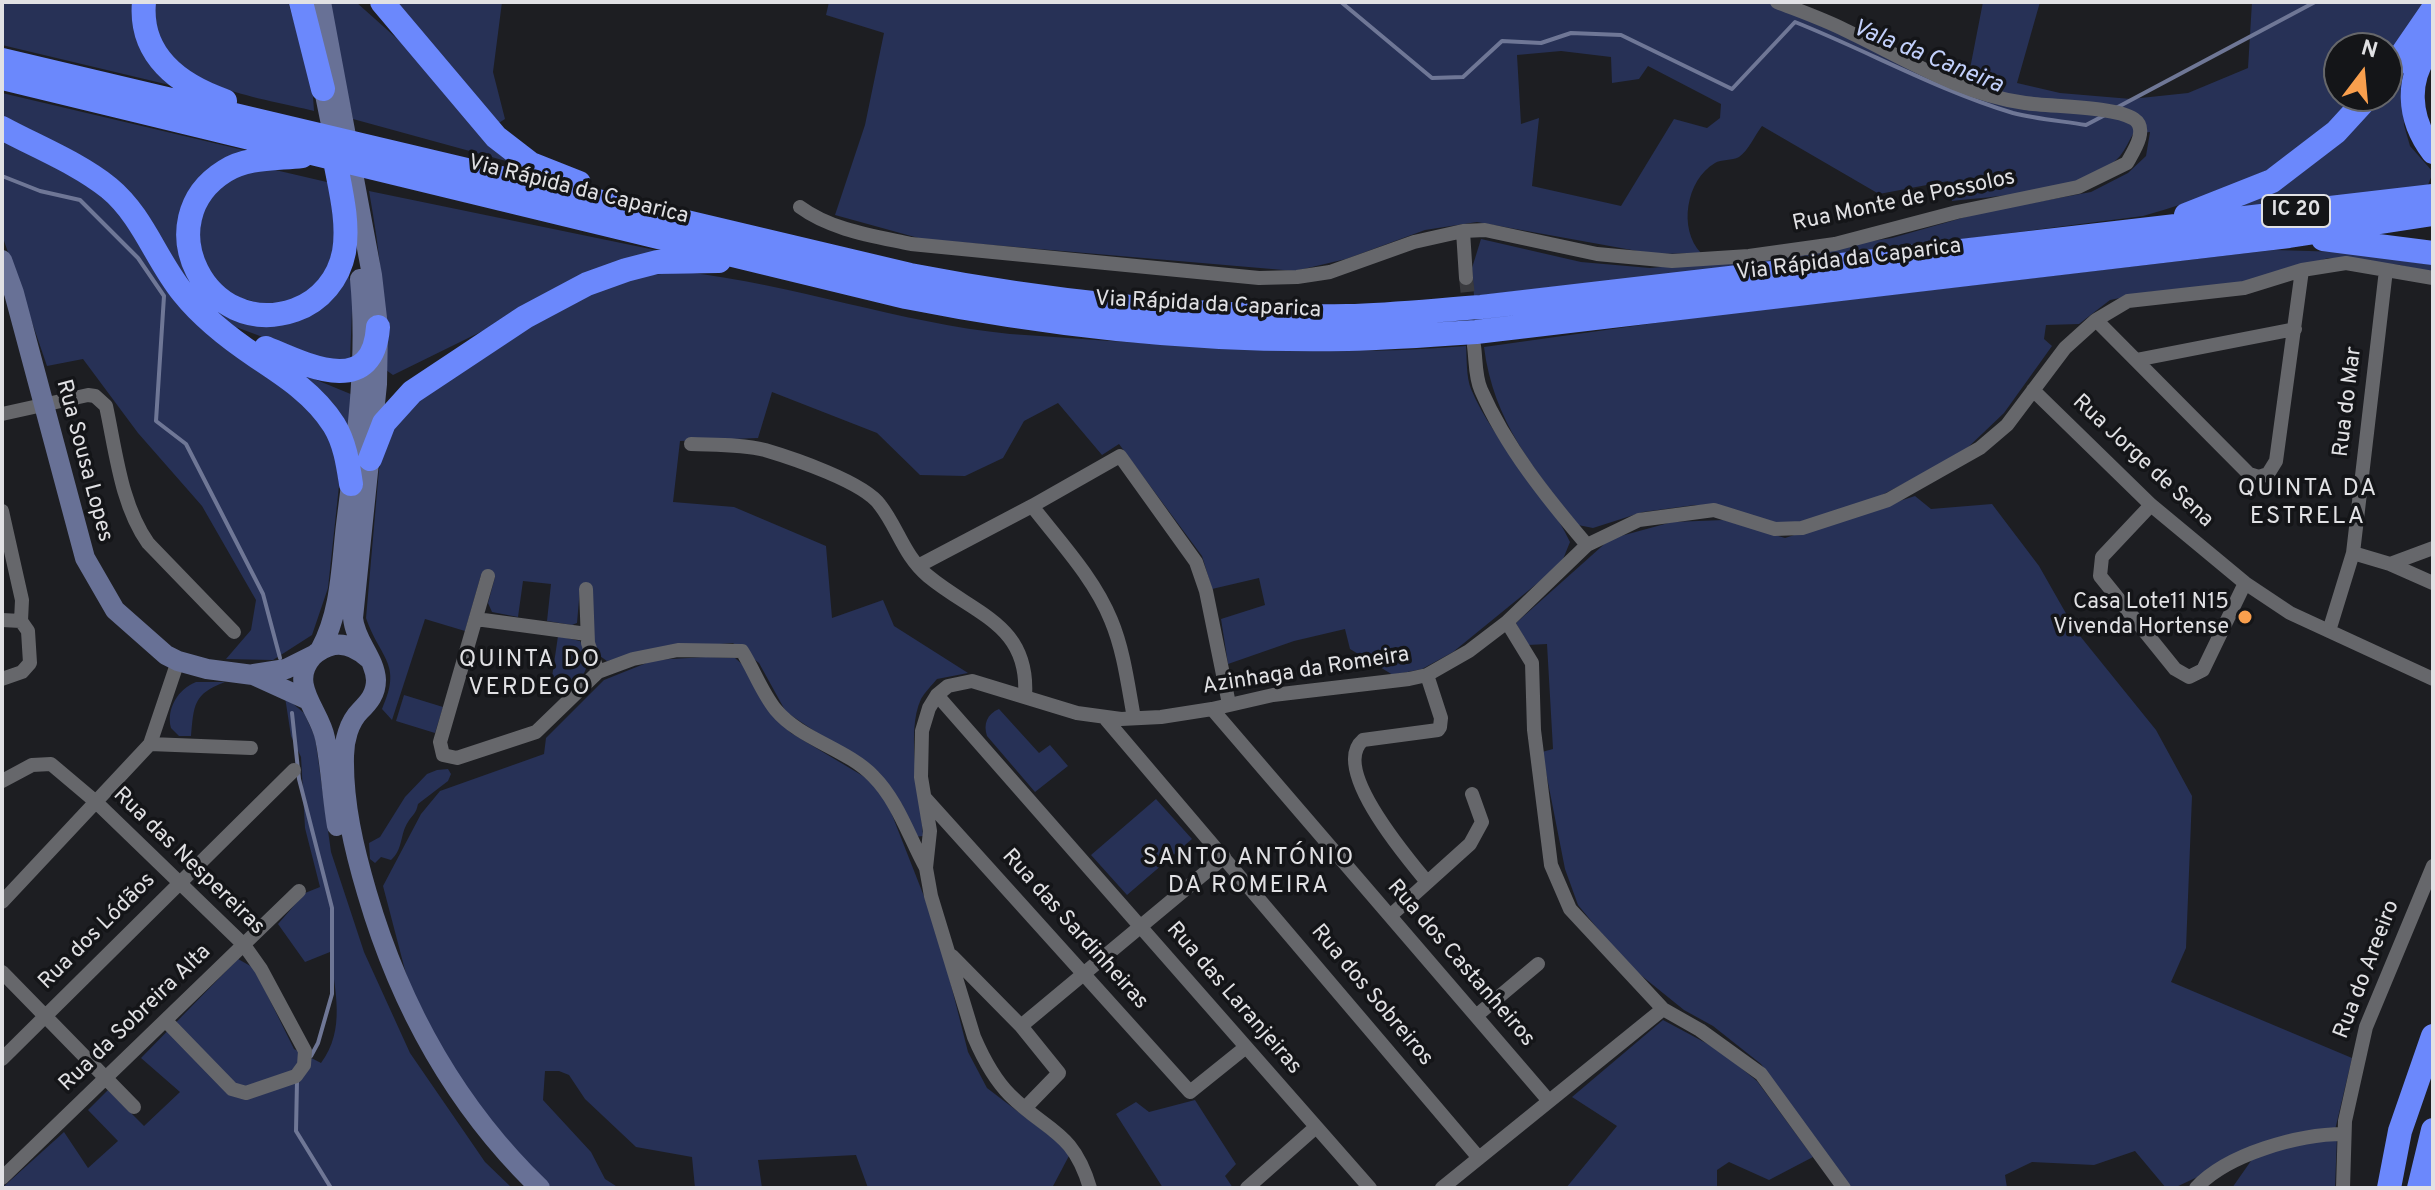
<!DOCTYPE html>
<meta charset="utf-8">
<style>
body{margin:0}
#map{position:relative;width:2435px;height:1190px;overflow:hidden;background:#1d1e22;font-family:Overpass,sans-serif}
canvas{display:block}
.frame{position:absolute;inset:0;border:4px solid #e1e1e4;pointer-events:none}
.north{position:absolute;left:2323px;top:32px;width:80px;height:80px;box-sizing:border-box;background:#141518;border:2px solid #66676a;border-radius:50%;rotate:16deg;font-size:22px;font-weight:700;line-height:32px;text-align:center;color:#e1e1e4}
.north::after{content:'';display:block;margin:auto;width:28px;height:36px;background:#f99f4d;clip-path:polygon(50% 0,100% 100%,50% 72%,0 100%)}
</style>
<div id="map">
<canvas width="2435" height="1190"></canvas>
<div class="frame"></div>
<div class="north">N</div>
</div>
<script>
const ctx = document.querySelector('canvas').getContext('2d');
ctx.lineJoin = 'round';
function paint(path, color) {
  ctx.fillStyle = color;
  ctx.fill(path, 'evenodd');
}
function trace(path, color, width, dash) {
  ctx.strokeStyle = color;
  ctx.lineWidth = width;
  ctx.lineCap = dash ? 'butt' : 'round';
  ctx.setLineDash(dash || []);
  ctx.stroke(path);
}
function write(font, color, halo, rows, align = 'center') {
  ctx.font = font + ' Overpass,sans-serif';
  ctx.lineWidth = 7;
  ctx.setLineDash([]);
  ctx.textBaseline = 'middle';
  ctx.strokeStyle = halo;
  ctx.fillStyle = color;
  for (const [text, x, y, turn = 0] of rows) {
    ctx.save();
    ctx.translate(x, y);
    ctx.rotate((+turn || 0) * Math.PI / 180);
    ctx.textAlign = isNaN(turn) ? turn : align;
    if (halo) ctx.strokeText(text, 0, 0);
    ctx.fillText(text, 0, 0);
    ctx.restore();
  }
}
paint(new Path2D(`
 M2,2H137L178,87L2,45Z
 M154,2H288L312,82L314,111C264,98 175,89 157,33C154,21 151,14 154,2Z
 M330,2H356L412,52L517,164L353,119L338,52Z
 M393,2H502L493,72L505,119L494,126Z
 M829,2H1795L1926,64L1968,79L1983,2H2040L2017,83L2060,93L2131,99L2188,93L2248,68L2252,2H2426L2387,59V48H2339V96H2361C2341,113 2322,134 2301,149C2253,183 2198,200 2143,216L1839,255L1474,296L1472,268L1481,239L1581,262L1650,268L1742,260L1892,238L1983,212L2091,192L2128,173L2146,156L2150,132L2133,134C2129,141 2125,150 2120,156C2089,191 1998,196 1952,201L1948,181L1879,194L1762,126C1755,135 1748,151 1739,157C1732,161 1721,159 1715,163C1686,180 1678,229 1701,253L1654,254L1477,222L1425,230L1346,259L1295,271L922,239L835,215L865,125L884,33L826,15ZM1561,51L1611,57L1612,83L1639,79L1648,66L1721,104L1720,118L1707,128L1674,119L1621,206L1532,186L1539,118L1521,124L1517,55Z
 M2433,21V34L2403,97L2404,125L2410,146L2433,172L2428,185L2217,213L2379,96H2387V86Z
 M2,93L252,152L190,196L195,285L213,308L241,322L277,324L346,271L353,287L350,359L337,365L236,327L212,313L192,292L147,220L2,120Z
 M2,138L87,184L125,218L333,431L339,486L328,588L312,635L273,660L226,659L251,630L256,600L202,506L138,433L83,359L47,366L2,235Z
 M249,169H271L331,183C333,205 338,229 333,251C326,277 301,306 273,306C265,306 256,302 249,300C243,299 236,298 231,295C195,275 191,215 217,187C225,179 239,174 249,169Z
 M369,191L660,251L513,316L393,375L386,370C386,308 380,252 369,191Z
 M2274,250L2343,252L2433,265V273L2400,265L2328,258L2239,285L2149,292L2110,300L2079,324L2046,325L2044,339L2052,346L2004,413L1961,454L1880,496L1798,524L1770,523L1728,508L1695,505L1643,512L1593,528L1578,525C1534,470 1493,420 1484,347L1691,318Z
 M684,272C794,284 899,323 1010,334C1162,344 1314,359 1466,346C1467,359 1466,377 1471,389C1495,446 1544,487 1570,542L1561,564L1453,652L1422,669L1393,675L1350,649L1345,629L1294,641L1228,664L1221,619L1265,605L1259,578L1212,589L1202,556L1119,444L1102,455L1058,403L1024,421L1003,458L965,476L920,475L877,433L772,392L758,438L680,441L673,502L734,507L826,546L832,618L883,600L894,626L968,673L937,679C932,685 925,692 921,699C905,733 921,798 923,836L914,837L902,804L816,732L786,712L759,663L733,643L694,646L607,661L597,654L580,588L577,623L572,625L547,621L551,584L523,581L518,617L492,612L488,603L495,577L481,575L465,631L425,619L392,720L382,709C403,663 380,659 366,618L379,469L388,436L431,387L500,342L587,294L639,276Z
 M285,367L353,395L349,433Z
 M1915,496L1931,509L1992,504L2039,566L2076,631L2156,730L2192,796L2186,948L2171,982L2352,1058L2335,1130L2272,1142L2174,1188H2166L2135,1151L2094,1165L2032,1162L2005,1175L2007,1188H1851L1761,1064L1713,1026L1684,1010L1627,964L1578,905L1565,869L1542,752L1553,749L1547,644L1528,645L1516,623L1610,539L1672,522L1724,520L1785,538Z
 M558,636L580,641C595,664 585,675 568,692L552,677Z
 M706,657L735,658L749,670L769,711L791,733L868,779L887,802L927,904L944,957L968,1052L987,1088L1071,1152L1052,1188H868L856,1155L758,1160L762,1188H695L692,1157L636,1147L585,1099L569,1075L559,1071H545L543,1100L591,1152L605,1179L619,1188H552L537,1175L450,1071L411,993L383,886L421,814L440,791L544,754L546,738L604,680L654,660Z
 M196,682H225C193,694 194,705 191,736H179L171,728C166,709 178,689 196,682Z
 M404,695L443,707L435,733L396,721Z
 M285,697L304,713L315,737L331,852L364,952L410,1053L485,1162L512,1188H2L64,1132L88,1168L118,1141L88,1110L108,1090L144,1126L180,1092L141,1058L238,959L254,968L294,1049L321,1063C346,1030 335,990 330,952L305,962L278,924L305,893L320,887L305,828L301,757L291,736Z
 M999,709L1039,753L1050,745L1068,766L1035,792L987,736C983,724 987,714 999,709Z
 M448,769L451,774L448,781L418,804C416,814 413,814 408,822C400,834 403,850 391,860L381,857L375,863L370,859L369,843L380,837L405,797L427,774L437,770Z
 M1156,799L1192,839L1127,895L1091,855Z
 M1663,1020L1719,1050L1757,1081L1813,1157L1769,1180L1729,1162L1717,1170V1188H1566L1617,1126L1572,1097Z
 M1195,1100L1236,1164L1225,1176L1233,1188H1163L1116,1114L1136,1102L1149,1112Z
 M2337,1136L2335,1188H2232L2253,1158L2302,1143Z`), '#273156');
trace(new Path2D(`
 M1341,2L1432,78L1463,77L1502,41L1541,43L1571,33L1621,35L1732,89L1795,22C1868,51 1937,90 2013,113C2036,119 2062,121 2086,125L2105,115
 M2116,108L2315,2
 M2,176L40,191L80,200L138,258L164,296L156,421L186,444L263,594L280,658
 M292,713L299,779L332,908V994L318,1043L311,1056
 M297,1081L296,1131L331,1188`), '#6f7796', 4);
trace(new Path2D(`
 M1466,278L1470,314`), '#3a3b3f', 14, [14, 7]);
trace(new Path2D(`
 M800,207C831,230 874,236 911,244L1259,278L1297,277L1330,272L1414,242L1463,231
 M1466,278L1463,231L1485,230L1597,254L1672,261L1749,256L1835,244L1957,212L2078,187L2127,163C2133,152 2149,129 2134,119C2114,106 2051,107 2025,103C1960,94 1904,58 1845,30C1823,19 1800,11 1777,2
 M2096,320L2249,474L2259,477L2268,474L2276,461L2302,270
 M1474,346C1476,360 1475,377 1481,390C1506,447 1547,498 1587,545
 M2136,360L2295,329
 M2033,390L2151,505L2245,583L2290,613L2433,679
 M2,414L88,395L95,396L106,406C116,452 121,505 148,543L234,632
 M691,444C715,445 741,444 765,450C792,458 864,482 880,505C898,528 904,556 928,576C975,615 1030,624 1025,697
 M2151,505L2102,557L2100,576L2175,669L2189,677L2203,670L2245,583
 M1032,506C1060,542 1094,578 1111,620C1124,651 1128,686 1134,718
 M2,511L22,600L21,621
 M2353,553L2390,564L2433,583
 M2390,564L2433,548
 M918,566L1032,506L1120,456L1196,562L1206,591L1229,704
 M488,576L440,742L443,755L457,758L536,732L598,672L633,659L678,650L742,651C754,670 762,693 776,710C800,739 847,749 873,776C898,801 909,837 926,868
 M586,589L588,643L598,672
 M476,619L587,634
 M2,620L21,621
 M1507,622L1532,663L1534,730L1551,865L1570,909L1663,1009L1700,1030L1761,1074L1844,1188
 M2329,631L2353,553L2386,270
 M1427,675L1441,718L1440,727L1438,730L1363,740C1330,768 1408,859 1427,882
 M2,679L22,672L30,663L28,631L21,621
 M937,695L1370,1188
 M1212,709L1549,1101
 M1104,717L1479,1158
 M150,744L251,748
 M2,781L32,765L51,764L96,802L244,945L261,969L305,1051L304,1065L296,1076L246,1093L232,1089L166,1021
 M925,798L1190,1092L1246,1047
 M2,902L150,744L178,661
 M1390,916L1470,844L1482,822L1472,794
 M952,956L1021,1026L1059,1073L1026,1107
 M2,972L134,1107
 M1476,1016L1538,964
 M1021,1026L1224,857
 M2,1059L294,770
 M2,1178L299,891
 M1090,1188C1073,1130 1047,1132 1010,1095C994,1079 983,1058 974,1037L931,896L926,868L930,831L921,777L922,731L929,708L937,695L948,686L972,681L1077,713L1121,719L1161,717L1212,709L1273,695L1409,679L1427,675L1469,651L1507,622L1587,545L1639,520L1714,510L1775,529L1802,528L1888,500L1980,448L2007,425L2065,348L2096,320L2128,301L2244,288L2302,270L2346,263L2433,278
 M1247,1188L1316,1127
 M1442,1188L1663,1009
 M2196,1188C2227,1154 2299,1134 2344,1134
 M2343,1188L2345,1121L2366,1027L2433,866`), '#66676b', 14);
trace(new Path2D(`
 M321,2L372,275L378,327L377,384L353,618C355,641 375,658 376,680C376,694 369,702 360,711C349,722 344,741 344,756C343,803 354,849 367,893C400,1006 456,1107 540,1188
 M321,75L336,149
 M2,260L14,293L85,558L115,610L166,655L178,661L207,669L253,675L308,700
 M320,650C341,612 341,567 346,525C356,444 368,361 360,279
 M254,674L286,669L314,655
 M337,826C332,797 331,767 325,738C320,711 288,684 312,657C318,651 325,647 334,645C347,643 358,649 368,658`), '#687196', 20);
trace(new Path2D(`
 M144,2C139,55 179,85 225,101
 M301,2L323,89
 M382,2L496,137L531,164L579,183
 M2433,45C2404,77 2408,119 2433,152
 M2,60L910,275C1055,303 1200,318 1347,316C1392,315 1437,310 1481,307L2433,196
 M2387,76L2433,9
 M2,78L906,297C1052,326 1200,342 1348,339C1391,338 1433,335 1476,332L2289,236L2433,214
 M2,128C37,147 78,163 109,188C143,216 156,260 183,293C203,318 230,339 257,357C286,376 315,395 334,425C345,443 348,464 351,484
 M302,156C276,159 247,157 225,171C146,220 206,341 295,310C321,301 339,278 344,252C350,217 337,178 332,143
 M2186,215L2272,181L2336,132L2369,96
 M2323,239L2433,253
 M266,348C306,365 373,399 378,327
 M370,459L384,423L412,392L525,317L587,284L626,270L657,262L719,261
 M2389,1188L2400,1131L2433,1036
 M2419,1188L2433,1130`), '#6b88fc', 24);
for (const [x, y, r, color] of [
 [2245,617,8,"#f99f4d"]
]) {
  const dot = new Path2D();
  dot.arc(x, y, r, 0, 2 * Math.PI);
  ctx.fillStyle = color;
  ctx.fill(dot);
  trace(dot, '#141518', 3);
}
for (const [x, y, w] of [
 [2296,211,68]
]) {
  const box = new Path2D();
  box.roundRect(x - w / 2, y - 16, w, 32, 6);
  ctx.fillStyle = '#141518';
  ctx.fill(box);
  trace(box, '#e1e1e4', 2);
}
write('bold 20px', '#e1e1e4', null, [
 ["IC 20",2296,211]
]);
write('22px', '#e1e1e4', '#141518', [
 ["Via Rápida da Caparica",578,191,14],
 ["Rua Monte de Possolos",1904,202,-12],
 ["Via Rápida da Caparica",1849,261,-7],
 ["Via Rápida da Caparica",1208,306,3],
 ["Rua do Mar",2349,402,-83],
 ["Rua Sousa Lopes",83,461,75],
 ["Rua Jorge de Sena",2142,462,43],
 ["Azinhaga da Romeira",1306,672,-9],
 ["Rua das Nespereiras",188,862,44],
 ["Rua das Sardinheiras",1074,930,48],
 ["Rua dos Lódãos",98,932,-45],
 ["Rua dos Castanheiros",1460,964,49],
 ["Rua do Areeiro",2368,970,-69],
 ["Rua dos Sobreiros",1371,996,50],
 ["Rua das Laranjeiras",1233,999,49],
 ["Rua da Sobreira Alta",136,1019,-44]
]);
write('22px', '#e1e1e4', '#141518', [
 ["Casa Lote11 N15",2229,604],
 ["Vivenda Hortense",2229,629]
], 'right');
write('italic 24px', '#c2d0fb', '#141518', [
 ["Vala da Caneira",1927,58,22]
]);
ctx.letterSpacing = '2px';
write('24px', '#e1e1e4', '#141518', [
 ["QUINTA DA",2308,490],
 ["ESTRELA",2308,518],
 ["QUINTA DO",530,661],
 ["VERDEGO",530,689],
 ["SANTO ANTÓNIO",1249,859],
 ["DA ROMEIRA",1249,887]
]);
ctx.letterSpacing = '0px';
</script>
